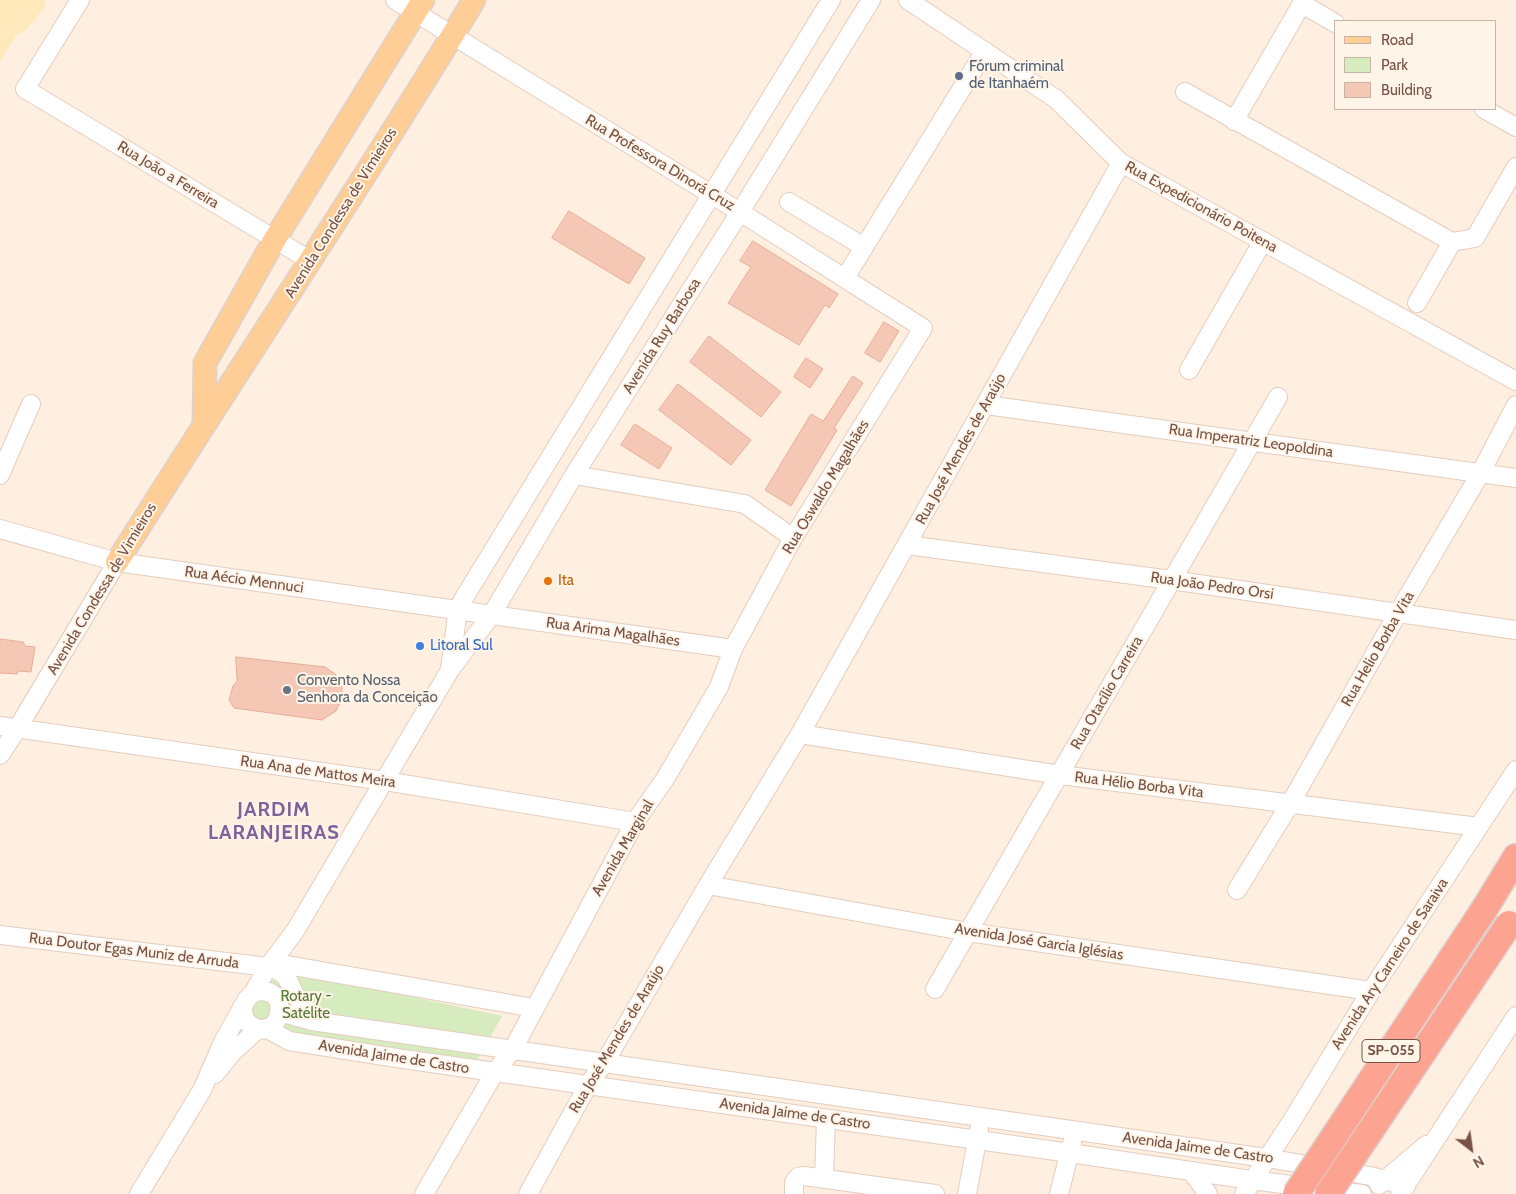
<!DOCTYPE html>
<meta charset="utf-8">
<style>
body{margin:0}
#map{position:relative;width:1516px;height:1194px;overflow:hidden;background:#feefe0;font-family:Cabin,sans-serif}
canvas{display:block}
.legend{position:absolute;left:1334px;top:20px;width:162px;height:90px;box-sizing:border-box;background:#fff4e8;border:1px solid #c9b3a7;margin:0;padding:6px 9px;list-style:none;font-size:15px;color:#775245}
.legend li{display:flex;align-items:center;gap:10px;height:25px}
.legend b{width:25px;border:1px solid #c9b3a7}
.north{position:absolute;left:1446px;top:1124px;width:50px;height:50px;-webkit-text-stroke:4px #fff4e8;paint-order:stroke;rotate:150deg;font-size:14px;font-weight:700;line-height:20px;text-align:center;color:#775245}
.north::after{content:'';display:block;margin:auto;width:18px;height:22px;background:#775245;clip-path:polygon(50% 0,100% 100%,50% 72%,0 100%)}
</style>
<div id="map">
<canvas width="1516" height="1194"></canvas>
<ul class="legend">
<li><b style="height:6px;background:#ffcd96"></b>Road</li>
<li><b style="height:14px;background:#d6ecbe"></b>Park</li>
<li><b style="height:14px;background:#f5c8b6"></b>Building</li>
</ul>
<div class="north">N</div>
</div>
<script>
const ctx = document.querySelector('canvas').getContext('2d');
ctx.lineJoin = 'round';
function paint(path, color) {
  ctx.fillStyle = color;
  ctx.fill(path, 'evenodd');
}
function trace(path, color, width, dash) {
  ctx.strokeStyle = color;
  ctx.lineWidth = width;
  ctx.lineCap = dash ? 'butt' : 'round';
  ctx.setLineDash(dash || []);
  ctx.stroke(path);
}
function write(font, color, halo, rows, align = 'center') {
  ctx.font = font + ' Cabin,sans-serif';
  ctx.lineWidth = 4;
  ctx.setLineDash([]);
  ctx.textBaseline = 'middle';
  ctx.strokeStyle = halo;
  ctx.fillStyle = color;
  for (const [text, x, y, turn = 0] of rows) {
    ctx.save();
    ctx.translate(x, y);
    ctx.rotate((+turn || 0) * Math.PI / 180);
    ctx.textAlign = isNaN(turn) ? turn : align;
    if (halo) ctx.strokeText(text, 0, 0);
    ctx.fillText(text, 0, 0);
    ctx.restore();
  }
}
paint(new Path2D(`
 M293,973L310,975L502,1016L475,1064L293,1034L255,1020L252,1007L270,981Z`), '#d6ecbe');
paint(new Path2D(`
 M0,0H45V5L38,16L26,29L16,36L0,61Z`), '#ffe8b9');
const building = new Path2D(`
 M569,211L645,258L629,284L552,238Z
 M753,241L838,294L829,308L825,305L799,345L728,303L751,267L740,261Z
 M884,322L899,331L880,362L865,353Z
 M709,336L781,392L761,417L690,362Z
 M806,358L823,369L810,388L794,377Z
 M853,376L863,383L834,428L837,430L791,506L765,490L811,414L823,421Z
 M678,384L751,440L731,465L659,410Z
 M635,424L672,448L659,469L621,445Z
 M0,639L23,642L25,646L35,647L31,672L18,671L17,674L0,673Z
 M236,657L325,667L335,674L342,686V698L336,711L322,720L234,708L229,700L233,686L237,681Z`);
paint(building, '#f5c8b6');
trace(building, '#e9ac95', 1);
const minor = new Path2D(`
 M80,0L25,89L311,261
 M395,0L740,212L923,328L793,538L733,649L719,687L665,779L635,822L513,1049L495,1072L424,1194
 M908,0L1056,99L1121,163L1516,381
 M1302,4L1335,23
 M1185,92L1452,242
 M1484,109L1516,127
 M1234,121L1304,0
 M789,202L864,247
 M845,278L985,51
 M1417,303L1452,242L1475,238L1516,167
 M1189,370L1263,241
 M986,405L1516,478
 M0,475L31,404
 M574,475L745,504L793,538
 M0,529L117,562L733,649
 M907,545L1171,580L1516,630
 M450,669L458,609L467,593L831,0
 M0,726L385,781L635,822
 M800,734L1060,775L1479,827
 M0,755L17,729L117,562
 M708,885L968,932L1371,991
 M1237,890L1290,804L1398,613L1480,474L1516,405
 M0,935L268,967C290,974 286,979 296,996C303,1007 312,1014 322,1020
 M287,965L534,1008
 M935,989L1278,397
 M243,1007C243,1016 245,1023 254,1027C284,1042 292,980 253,993
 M280,1012L312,1021L1273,1159L1370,1176L1406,1186
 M266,1028L289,1041L403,1059L1070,1153L1251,1180L1362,1194
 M215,1074L232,1053L258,1029
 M1191,1171L1208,1194
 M824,1178L826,1119
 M1379,1185L1426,1145
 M139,1194L202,1090L223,1042L247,999L253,993L268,967L295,931L450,670L492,614L574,475L740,212L871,0
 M528,1194L588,1085L605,1062L708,885L800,734L1121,163
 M794,1194V1182L798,1177L804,1176L935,1194
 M967,1194L979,1130
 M1059,1194L1072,1143
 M1244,1194L1293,1119L1371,991L1516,770
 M1400,1194L1516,1016`);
const major = new Path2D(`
 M204,423L205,363L275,239L423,0
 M117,562C235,374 359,190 474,0`);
const highway = new Path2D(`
 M1485,908L1516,857`);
trace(minor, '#e5ccbe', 20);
trace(major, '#dcd2cf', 25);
trace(highway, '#dcd2cf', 29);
trace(minor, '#fff', 18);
trace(major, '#ffcd96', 22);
trace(highway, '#fda392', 26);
const highwayBridge = new Path2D(`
 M1296,1194L1485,908
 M1328,1194L1509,924`);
trace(highwayBridge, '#dcd2cf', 29, []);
trace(highwayBridge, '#fda392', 26);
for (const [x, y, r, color] of [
 [959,76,5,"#5c6f8a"],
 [548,581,5,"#e8710a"],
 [420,646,5,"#3f7fe0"],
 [287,690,5,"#6b7280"]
]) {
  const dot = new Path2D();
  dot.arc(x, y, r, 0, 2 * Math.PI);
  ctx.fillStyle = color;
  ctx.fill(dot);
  trace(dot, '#fff4e8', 2);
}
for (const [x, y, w] of [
 [1391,1051,58]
]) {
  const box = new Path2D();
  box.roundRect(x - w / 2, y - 11.5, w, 23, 4);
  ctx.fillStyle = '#fff4e8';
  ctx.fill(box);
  trace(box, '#775245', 1);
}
write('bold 14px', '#775245', null, [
 ["SP-055",1391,1051]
]);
write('15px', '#4e5e75', '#fff4e8', [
 ["Fórum criminal",969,67],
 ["de Itanhaém",969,84]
], 'left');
write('15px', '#775245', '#fff4e8', [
 ["Rua Professora Dinorá Cruz",660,163,31],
 ["Rua João a Ferreira",168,175,31],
 ["Rua Expedicionário Poitena",1201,207,29],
 ["Avenida Condessa de Vimieiros",341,213,-58],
 ["Avenida Ruy Barbosa",662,336,-58],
 ["Rua Imperatriz Leopoldina",1251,441,8],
 ["Rua José Mendes de Araújo",961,449,-61],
 ["Rua Oswaldo Magalhães",826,487,-59],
 ["Rua Aécio Mennuci",244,580,8],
 ["Rua João Pedro Orsi",1212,586,8],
 ["Avenida Condessa de Vimieiros",102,589,-59],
 ["Rua Arima Magalhães",613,632,8],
 ["Rua Helio Borba Vita",1378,649,-60],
 ["Rua Otacílio Carreira",1107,693,-60],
 ["Rua Ana de Mattos Meira",318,772,8],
 ["Rua Hélio Borba Vita",1139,785,7],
 ["Avenida Marginal",623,848,-60],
 ["Avenida José Garcia Iglésias",1039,942,9],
 ["Rua Doutor Egas Muniz de Arruda",134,951,7],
 ["Avenida Ary Carneiro de Saraiva",1390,964,-57],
 ["Rua José Mendes de Araújo",617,1039,-59],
 ["Avenida Jaime de Castro",394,1057,9],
 ["Avenida Jaime de Castro",795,1114,8],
 ["Avenida Jaime de Castro",1198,1148,8]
]);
write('15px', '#c56008', '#fff4e8', [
 ["Ita",558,581]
], 'left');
write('15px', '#366cbe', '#fff4e8', [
 ["Litoral Sul",430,646]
], 'left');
write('15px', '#5b616d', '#fff4e8', [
 ["Convento Nossa",297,681],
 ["Senhora da Conceição",297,698]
], 'left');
write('15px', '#52783a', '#fff4e8', [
 ["Rotary -",306,997],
 ["Satélite",306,1014]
]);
ctx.letterSpacing = '1px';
write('bold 20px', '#81609b', '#fff4e8', [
 ["JARDIM",274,810],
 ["LARANJEIRAS",274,833]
]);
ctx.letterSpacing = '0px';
</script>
